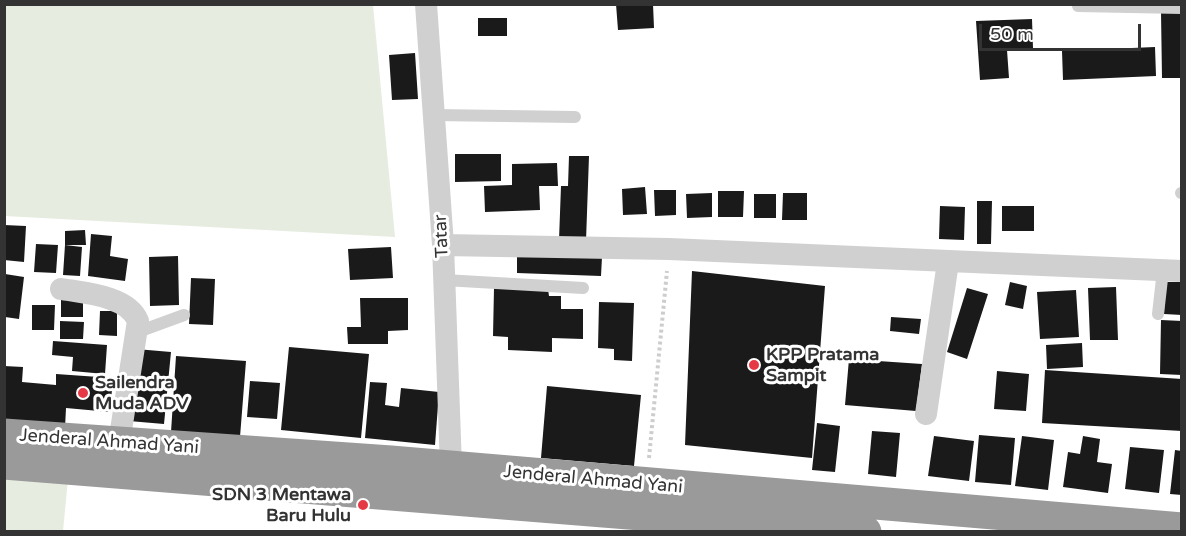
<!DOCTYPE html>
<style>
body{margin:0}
#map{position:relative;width:1186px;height:536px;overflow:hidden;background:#fff;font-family:"Varela Round",sans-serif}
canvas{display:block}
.frame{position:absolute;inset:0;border:6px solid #333;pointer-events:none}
.scale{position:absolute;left:979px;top:24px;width:162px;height:27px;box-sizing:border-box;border:3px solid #333;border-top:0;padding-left:8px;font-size:18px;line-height:21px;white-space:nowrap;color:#333;-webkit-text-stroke:4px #fff;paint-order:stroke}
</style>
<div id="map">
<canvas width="1186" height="536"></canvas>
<div class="frame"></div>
<div class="scale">50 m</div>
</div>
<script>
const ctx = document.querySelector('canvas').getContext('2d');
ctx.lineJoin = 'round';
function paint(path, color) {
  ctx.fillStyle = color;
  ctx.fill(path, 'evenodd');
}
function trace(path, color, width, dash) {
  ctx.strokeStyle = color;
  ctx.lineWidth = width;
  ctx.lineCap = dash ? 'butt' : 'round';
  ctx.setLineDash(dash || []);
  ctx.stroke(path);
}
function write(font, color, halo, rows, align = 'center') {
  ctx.font = font + ' "Varela Round",sans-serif';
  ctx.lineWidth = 6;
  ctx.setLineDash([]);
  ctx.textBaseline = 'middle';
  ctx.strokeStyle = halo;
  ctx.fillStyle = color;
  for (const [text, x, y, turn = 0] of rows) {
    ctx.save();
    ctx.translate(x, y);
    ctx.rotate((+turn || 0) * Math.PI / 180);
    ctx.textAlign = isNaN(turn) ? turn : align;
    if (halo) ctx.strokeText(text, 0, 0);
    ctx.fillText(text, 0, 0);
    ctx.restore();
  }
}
paint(new Path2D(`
 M4,5H373L395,237L5,216Z
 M4,474L68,479L63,531H5Z`), '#e6ecdf');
paint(new Path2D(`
 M616,4H653L654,28L618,30Z
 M1182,11V78H1162L1161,12Z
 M478,18H507V36H478Z
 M1032,19L1033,48L1007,50L1009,78L980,80L976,21Z
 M1155,47L1156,76L1063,80L1062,51Z
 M415,53L418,99L392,100L389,55Z
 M455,154H501V181L455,182Z
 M569,156H589L586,241L559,240L561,186H568Z
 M557,163L558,186H539L540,210L485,212L484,186L512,185V164Z
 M645,187L647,214L623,215L622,189Z
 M654,190H676V215L655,216Z
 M718,191H744L743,217H718Z
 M712,193V217L687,218L686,194Z
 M783,193H807V220H782Z
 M754,194H776V218H754Z
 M977,201H992L991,244H977Z
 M940,206L965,207L964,240L939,239Z
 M1002,206H1034V231H1002Z
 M4,225L26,226L24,262L4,260Z
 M85,230L86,245H65V231Z
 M91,234L112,236L110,256L128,259L125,281L88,276Z
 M36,244L58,245L56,273L34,272Z
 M65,245L82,247L80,276L63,275Z
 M391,247L393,278L350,280L348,249Z
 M517,254L602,257L601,276L517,273Z
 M178,256L179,305L150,306L149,257Z
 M692,271L825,286L812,458L685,445Z
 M5,274L24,277L19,319L5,317Z
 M191,278L215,279L213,325L189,324Z
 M1010,282L1027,286L1023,309L1005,305Z
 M1165,282H1182V315L1164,314Z
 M1116,287L1118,340H1090L1088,288Z
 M494,288L548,289L549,296H561V309H583V339L552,338V352L508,350V337L493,336Z
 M967,288L988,294L967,359L947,352Z
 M1076,290L1079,337L1040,339L1037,292Z
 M61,297H83V317H61Z
 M360,298H408V330L388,331V344H348L347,327H361Z
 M599,302L634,303L632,361L614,360V349L598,348Z
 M32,305H55L54,330H32Z
 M100,311H117V336L99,335Z
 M891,317L921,319L919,334L890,331Z
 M1161,320L1182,321V375L1160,374Z
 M60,321L84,322L83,339H60Z
 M53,341L107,345L105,374L72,371L73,357L52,355Z
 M1082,343L1083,367L1047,369L1046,345Z
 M289,347L369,354L361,438L281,430Z
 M136,349L171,352L164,424L129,421Z
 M176,356L246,361L240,437L171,432Z
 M849,359L922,364L916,411L845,405Z
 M4,366L23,367L22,382L56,385V374L113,378L110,412L66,408L65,428L4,425Z
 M1045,370L1182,379V431L1042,423Z
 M997,371L1029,374L1026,411L994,409Z
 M250,381L280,383L277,419L247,417Z
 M370,382L387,383L385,405L399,407L401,388L439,392L435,445L365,438Z
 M547,386L641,395L634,466L541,458Z
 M817,423L840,426L835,472L812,470Z
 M872,431L900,433L896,477L868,474Z
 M979,435L1015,438L1011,485L975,482Z
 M934,436L974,441L969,481L928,476Z
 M1022,436L1054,440L1048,490L1015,486Z
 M1083,436L1100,439L1097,462L1112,464L1108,493L1063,487L1068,452L1080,454Z
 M1130,447L1164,450L1159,493L1125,489Z
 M1175,450L1182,451V495L1170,494Z`), '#1a1a1a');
trace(new Path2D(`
 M649,458L667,271`), '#cdcdcd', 4, [3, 3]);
trace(new Path2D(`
 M1078,6L1182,8
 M434,115L575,117
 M1181,193H1182
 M444,280L583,288
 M1158,314L1163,270
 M135,333L184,315`), '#d0d0d0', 12);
trace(new Path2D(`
 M426,4L443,245L451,467
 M443,245L669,249L1182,271
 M61,289C85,293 128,296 138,321L119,443
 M926,414L948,262`), '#d0d0d0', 22);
trace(new Path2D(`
 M4,435L391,462L1182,529
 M4,463L865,532`), '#9a9a9a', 33);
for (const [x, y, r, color] of [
 [754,365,6,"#e63946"],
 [83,393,6,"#e63946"],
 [363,505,6,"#e63946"]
]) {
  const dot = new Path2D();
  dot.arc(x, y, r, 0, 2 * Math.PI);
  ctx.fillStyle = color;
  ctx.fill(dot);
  trace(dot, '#fff', 2);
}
write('18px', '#333', '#fff', [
 ["Tatar",442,236,-93],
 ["Jenderal Ahmad Yani",109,442,4],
 ["Jenderal Ahmad Yani",593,480,5]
]);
write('bold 18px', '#333', '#fff', [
 ["KPP Pratama",766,355],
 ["Sampit",766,376],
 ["Sailendra",95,383],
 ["Muda ADV",95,404],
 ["SDN 3 Mentawa",351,495,"right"],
 ["Baru Hulu",351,516,"right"]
], 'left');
</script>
